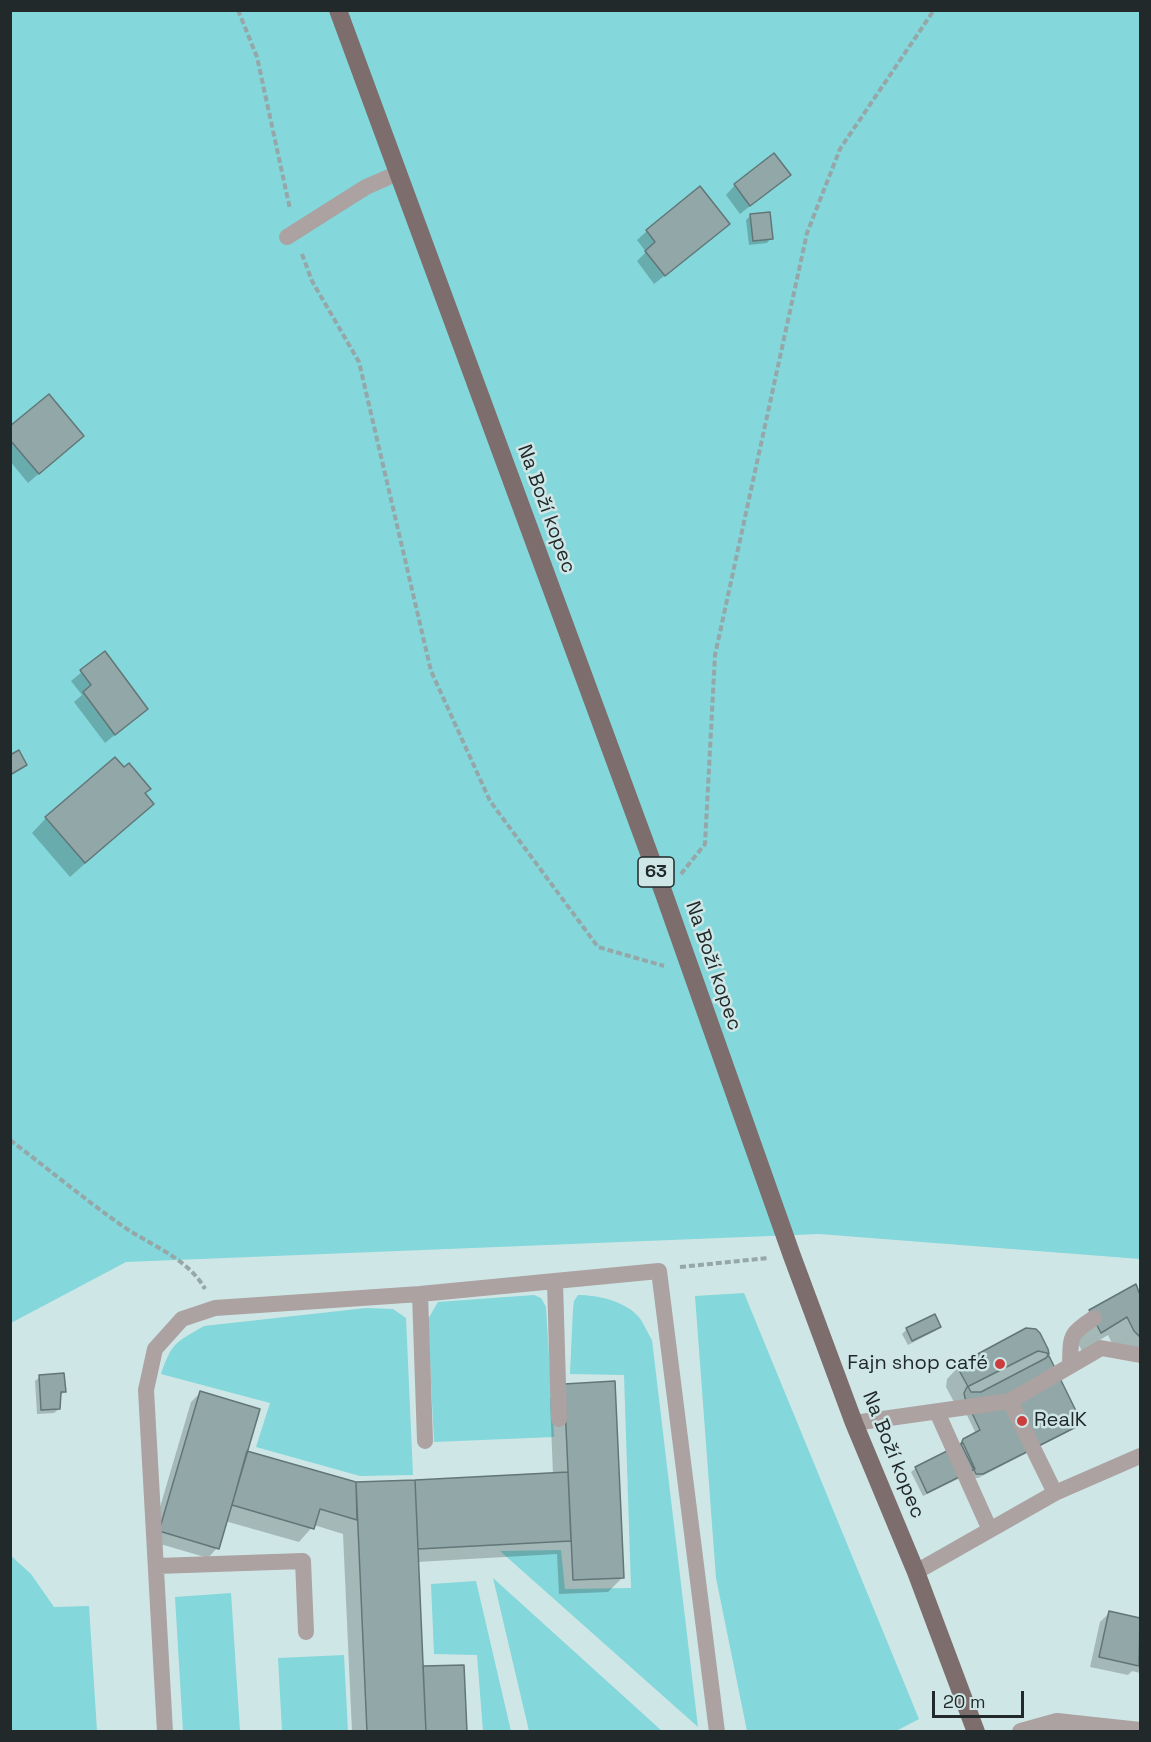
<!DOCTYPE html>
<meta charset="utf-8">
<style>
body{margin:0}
#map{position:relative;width:1151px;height:1742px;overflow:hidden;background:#cfe6e6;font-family:"Space Grotesk",sans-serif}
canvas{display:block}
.frame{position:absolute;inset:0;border:12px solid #21292a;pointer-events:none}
.scale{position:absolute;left:932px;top:1691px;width:92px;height:27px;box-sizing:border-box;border:3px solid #21292a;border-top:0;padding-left:8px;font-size:18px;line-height:21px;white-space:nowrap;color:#21292a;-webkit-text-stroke:4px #cfe6e6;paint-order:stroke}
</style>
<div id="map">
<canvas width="1151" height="1742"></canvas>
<div class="frame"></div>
<div class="scale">20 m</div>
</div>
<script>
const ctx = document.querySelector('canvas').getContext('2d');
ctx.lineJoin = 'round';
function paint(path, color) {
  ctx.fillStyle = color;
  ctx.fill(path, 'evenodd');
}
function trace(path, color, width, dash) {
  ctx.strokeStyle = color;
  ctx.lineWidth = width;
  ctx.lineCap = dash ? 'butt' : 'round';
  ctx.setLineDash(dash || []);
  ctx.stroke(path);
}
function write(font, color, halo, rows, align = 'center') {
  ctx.font = font + ' "Space Grotesk",sans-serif';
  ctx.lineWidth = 5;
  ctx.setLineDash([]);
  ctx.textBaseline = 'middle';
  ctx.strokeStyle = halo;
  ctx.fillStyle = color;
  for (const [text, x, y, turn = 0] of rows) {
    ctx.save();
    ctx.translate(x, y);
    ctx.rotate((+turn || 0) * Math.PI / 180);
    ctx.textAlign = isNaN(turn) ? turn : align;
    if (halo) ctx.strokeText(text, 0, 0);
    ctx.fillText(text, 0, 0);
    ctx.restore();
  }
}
paint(new Path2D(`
 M11,11H1140V1259L819,1234L126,1262L11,1323Z
 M744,1293L919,1719L896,1731H747L716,1578L695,1296Z
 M534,1295L541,1298L546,1307L554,1437L434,1442L428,1319L438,1302Z
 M578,1295C598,1295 623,1301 637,1315C643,1321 647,1332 652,1340L698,1727L500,1551L561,1550L565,1589L631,1588L624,1375L570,1374L573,1309L574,1301Z
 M366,1308L393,1309L406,1318L413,1475L360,1476L256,1447L270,1403L161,1374C172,1342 175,1343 204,1326Z
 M10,1555L31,1574L54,1607L89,1606L97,1731H11Z
 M493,1578L662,1731H529Z
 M476,1581L511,1731H483L477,1655L434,1654L431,1584Z
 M231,1593L240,1731H183L175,1597Z
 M344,1655L348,1731H282L278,1658Z`), '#84d7da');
paint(new Path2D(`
 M789,175L740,214L726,195L735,185Z
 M751,215L771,238L767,243L749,245L746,220Z
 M647,231L718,233L654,284L637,261L646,252L637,240Z
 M10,428L82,436L28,483L10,461Z
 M105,653L146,709L105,743L74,702L82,695L71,681Z
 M144,794L152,804L70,877L32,833L46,818Z
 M1135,1286L1140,1298V1347L1115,1350L1108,1335L1082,1351L1071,1330Z
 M939,1327L935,1331L908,1345L902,1334L907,1329Z
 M1026,1330L1047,1353L1076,1425L1072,1430L978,1478H972L968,1474L923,1496L911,1472L916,1468L976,1434L963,1407L954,1402L946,1387L947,1379L965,1360Z
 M40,1377L65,1391L60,1396L59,1409L54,1413L37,1414L35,1381Z
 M565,1385L622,1578L608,1592L559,1594L557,1554L417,1562L422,1668L465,1732H352L343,1534L314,1525L299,1542L225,1521L217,1548L208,1558L150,1541L191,1402L200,1393L246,1452L355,1484L553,1475L550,1399Z
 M1109,1613L1140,1620V1673L1132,1671L1128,1675L1090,1667L1100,1622Z`), '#0003');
const building = new Path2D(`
 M774,153L791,175L750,206L734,184Z
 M700,186L730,224L665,276L645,251L655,242L646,230Z
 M770,212L773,239L753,241L750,214Z
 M49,394L84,436L39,474L10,440V426Z
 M105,651L148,709L115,735L83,692L91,685L80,670Z
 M19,750L27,765L10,775V755Z
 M115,757L124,767L129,763L151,789L145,793L154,804L85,863L45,817Z
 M1136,1284L1140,1295V1337L1134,1331L1127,1317L1101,1333L1089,1310Z
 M935,1314L941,1327L912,1341L906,1328Z
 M1026,1328L1036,1329L1040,1333L1048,1349L1049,1354L1046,1358L981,1392H971L960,1372L961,1363Z
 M1038,1351L1047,1353L1050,1358L1079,1417L1078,1426L983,1474H976L961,1444L963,1439L980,1430L965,1398L964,1393L967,1387Z
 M64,1373L66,1392H61L60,1409L41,1410L39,1375Z
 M615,1381L624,1578L573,1580L564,1384Z
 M200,1391L260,1409L219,1549L159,1531Z
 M963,1443L975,1469L927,1493L915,1467Z
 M247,1451L356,1482L357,1520L320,1509L314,1529L232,1505Z
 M568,1472L571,1541L418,1549L415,1480Z
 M415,1480L426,1732H367L356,1482Z
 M1109,1611L1140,1618L1139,1666L1099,1657Z
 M464,1665L467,1732H426L423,1666Z`);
paint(building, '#92a8a8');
trace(building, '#627677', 1.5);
trace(new Path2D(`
 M238,10L257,57L290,209
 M302,254L312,281L359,362L431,671L490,801L598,947L664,966
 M681,874L705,844L715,655L807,233L840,149L934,10
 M10,1140C47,1168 83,1198 121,1225C148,1244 188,1258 205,1289
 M680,1267L768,1258`), '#95a7a8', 4, [6, 3]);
trace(new Path2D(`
 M287,237L366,187L398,173
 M555,1282L559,1419
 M420,1294L425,1441
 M1070,1365C1071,1336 1068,1335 1094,1318
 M1010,1401L1101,1348L1140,1355
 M937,1412L990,1530
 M854,1423L1010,1401L1055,1493L916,1572
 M1055,1493L1140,1456
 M157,1566L303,1561L306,1632
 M165,1732L146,1390L155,1349L182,1319L215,1308L420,1294L659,1271L717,1732`), '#aba2a1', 16);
trace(new Path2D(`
 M1021,1732L1057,1722L1140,1731`), '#aba2a1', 18);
trace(new Path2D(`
 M338,10L664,894L792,1256L854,1423L916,1572L976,1732`), '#7d6d6c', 18);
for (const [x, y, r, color] of [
 [1000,1364,6,"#cc3d3e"],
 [1022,1421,6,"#cc3d3e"]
]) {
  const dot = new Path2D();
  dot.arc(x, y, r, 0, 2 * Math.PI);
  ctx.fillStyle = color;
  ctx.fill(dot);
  trace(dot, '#cfe6e6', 2);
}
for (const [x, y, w] of [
 [656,872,36]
]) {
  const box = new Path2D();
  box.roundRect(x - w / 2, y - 15, w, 30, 4.5);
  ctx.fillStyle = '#cfe6e6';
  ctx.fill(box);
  trace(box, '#21292a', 1.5);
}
write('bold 18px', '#21292a', null, [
 ["63",656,872]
]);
write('20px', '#21292a', '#cfe6e6', [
 ["Na Boží kopec",546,509,70],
 ["Na Boží kopec",713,966,71],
 ["Na Boží kopec",893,1455,68]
]);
write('20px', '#21292a', '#cfe6e6', [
 ["Fajn shop café",988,1364],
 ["RealK",1034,1421,"left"]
], 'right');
</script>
